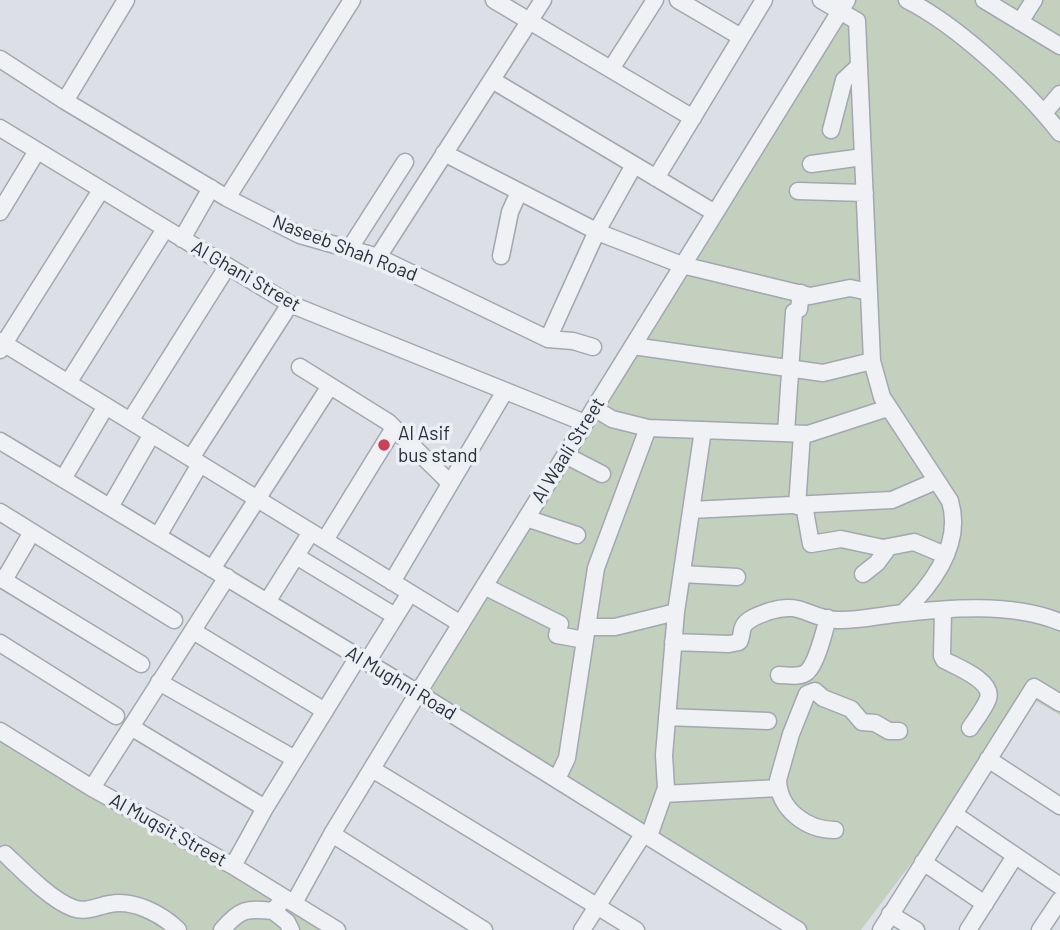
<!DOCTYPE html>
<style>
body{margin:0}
canvas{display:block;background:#dce0e6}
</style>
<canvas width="1060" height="930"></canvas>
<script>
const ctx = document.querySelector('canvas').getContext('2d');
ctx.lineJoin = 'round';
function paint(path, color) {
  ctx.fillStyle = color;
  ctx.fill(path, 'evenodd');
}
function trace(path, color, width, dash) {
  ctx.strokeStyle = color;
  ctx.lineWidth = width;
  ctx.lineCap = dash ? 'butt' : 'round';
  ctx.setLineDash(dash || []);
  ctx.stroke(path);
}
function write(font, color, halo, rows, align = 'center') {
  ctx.font = font + ' Barlow,sans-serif';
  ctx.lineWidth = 7;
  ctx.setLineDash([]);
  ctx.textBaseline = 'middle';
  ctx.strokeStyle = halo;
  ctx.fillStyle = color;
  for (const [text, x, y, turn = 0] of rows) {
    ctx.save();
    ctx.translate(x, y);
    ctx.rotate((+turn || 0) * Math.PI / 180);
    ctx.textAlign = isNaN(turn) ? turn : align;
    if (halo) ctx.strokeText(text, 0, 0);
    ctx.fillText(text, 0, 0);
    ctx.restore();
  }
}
paint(new Path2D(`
 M846,0H1060V715L1034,700L861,930H798L418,693Z
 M0,729L323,930H0Z`), '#c2d0bd');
const minor = new Path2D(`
 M494,0L693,118
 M678,0L741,37
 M821,0L857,21L872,361L882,397L950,501C963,544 932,585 903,613
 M907,0C957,25 1025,88 1060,133
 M984,0L1060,46
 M1020,22L1034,0
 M0,59L65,101L227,198L300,235L378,257L548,339L573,341L593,347
 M611,69L655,0
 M492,80L715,213
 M65,101L126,0
 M1044,113L1060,94
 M0,128L290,304L585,423
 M831,130L844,80L859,66
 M444,153L600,233L682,265L810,296L850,288L869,292
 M811,164L863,157
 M656,178L764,0
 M798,191L865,193
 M227,198L352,0
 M0,212L37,151
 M182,239L211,188
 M350,248L405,162
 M501,256L510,212L519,192
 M378,257L543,0
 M548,339L597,231L634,165
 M0,341L461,624
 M633,346L823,373L872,361
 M0,350L101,190
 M300,367L388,422L450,483
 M68,383L165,229
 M594,408L612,419L648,428L808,434L888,408
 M130,421L227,267
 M786,433L794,312L799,309L801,293
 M0,441L418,693L798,930
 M565,455L602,474
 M191,458L290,304
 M63,479L106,406
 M804,505L811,544L841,539L883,548L914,542L945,555
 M797,506L802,434
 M110,507L152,434
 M691,510L892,500L936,481
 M0,512L174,620
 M526,518L577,535
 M158,536L200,464
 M325,540L394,428
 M296,556L395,616
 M212,569L330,386
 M682,574L737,577
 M863,574L877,563L888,548
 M0,578L141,664
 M4,580L32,532
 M392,582L505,391
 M484,586L560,624L557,635L585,640
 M267,602L311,532
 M943,611L942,656L944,660C957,667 994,681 988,699C984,709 976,719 970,728
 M587,627H615L676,612
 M193,631L325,711
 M673,642L729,644L739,642C742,637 741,632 743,627C747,618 762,614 770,611C802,601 807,618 837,620C856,621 877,616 895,614C947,608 1011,602 1060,622
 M0,643L116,716
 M367,662L410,593
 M779,675C788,675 800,678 807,672C817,663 824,632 828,618
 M159,682L295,759
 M667,717L768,721
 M131,727L265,808L358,657
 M0,731L92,788L233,866L337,930
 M988,759L1060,806
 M372,769L636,930
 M557,779L567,758L596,568L648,428
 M92,788L227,577
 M664,794L779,788
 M954,814L1060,886
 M835,830C807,830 779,810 778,780L791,734L807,694L815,691L823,698L851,709L862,722L875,723L889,731H899
 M332,834L484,930
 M649,836L666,788L664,755L676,612L703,430
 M5,854C22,870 51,900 73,908C86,913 97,906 110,904C133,899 162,914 178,930
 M923,862L985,904
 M233,866L265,808
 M294,903L332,834L418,693L847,0
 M273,911L287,922L291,930
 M890,914L916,930
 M222,930C240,909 246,908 273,911L284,899
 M582,930L644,833
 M881,930L1034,687L1060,703
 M968,930L1015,856
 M1040,930L1060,900`);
trace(minor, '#a2a7b0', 19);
trace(minor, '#eff1f5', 16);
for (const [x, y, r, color] of [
 [384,445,7,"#cc4057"]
]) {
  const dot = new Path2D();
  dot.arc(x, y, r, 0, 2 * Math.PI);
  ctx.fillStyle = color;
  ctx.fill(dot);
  trace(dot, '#eceff4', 2.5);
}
write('19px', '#262f3d', '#eceff4', [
 ["Naseeb Shah Road",345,248,21],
 ["Al Ghani Street",246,276,30],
 ["Al Waali Street",568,450,-58],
 ["Al Mughni Road",401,683,31],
 ["Al Muqsit Street",168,830,29]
]);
write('19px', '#262f3d', '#eceff4', [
 ["Al Asif",398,434],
 ["bus stand",398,456]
], 'left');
</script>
